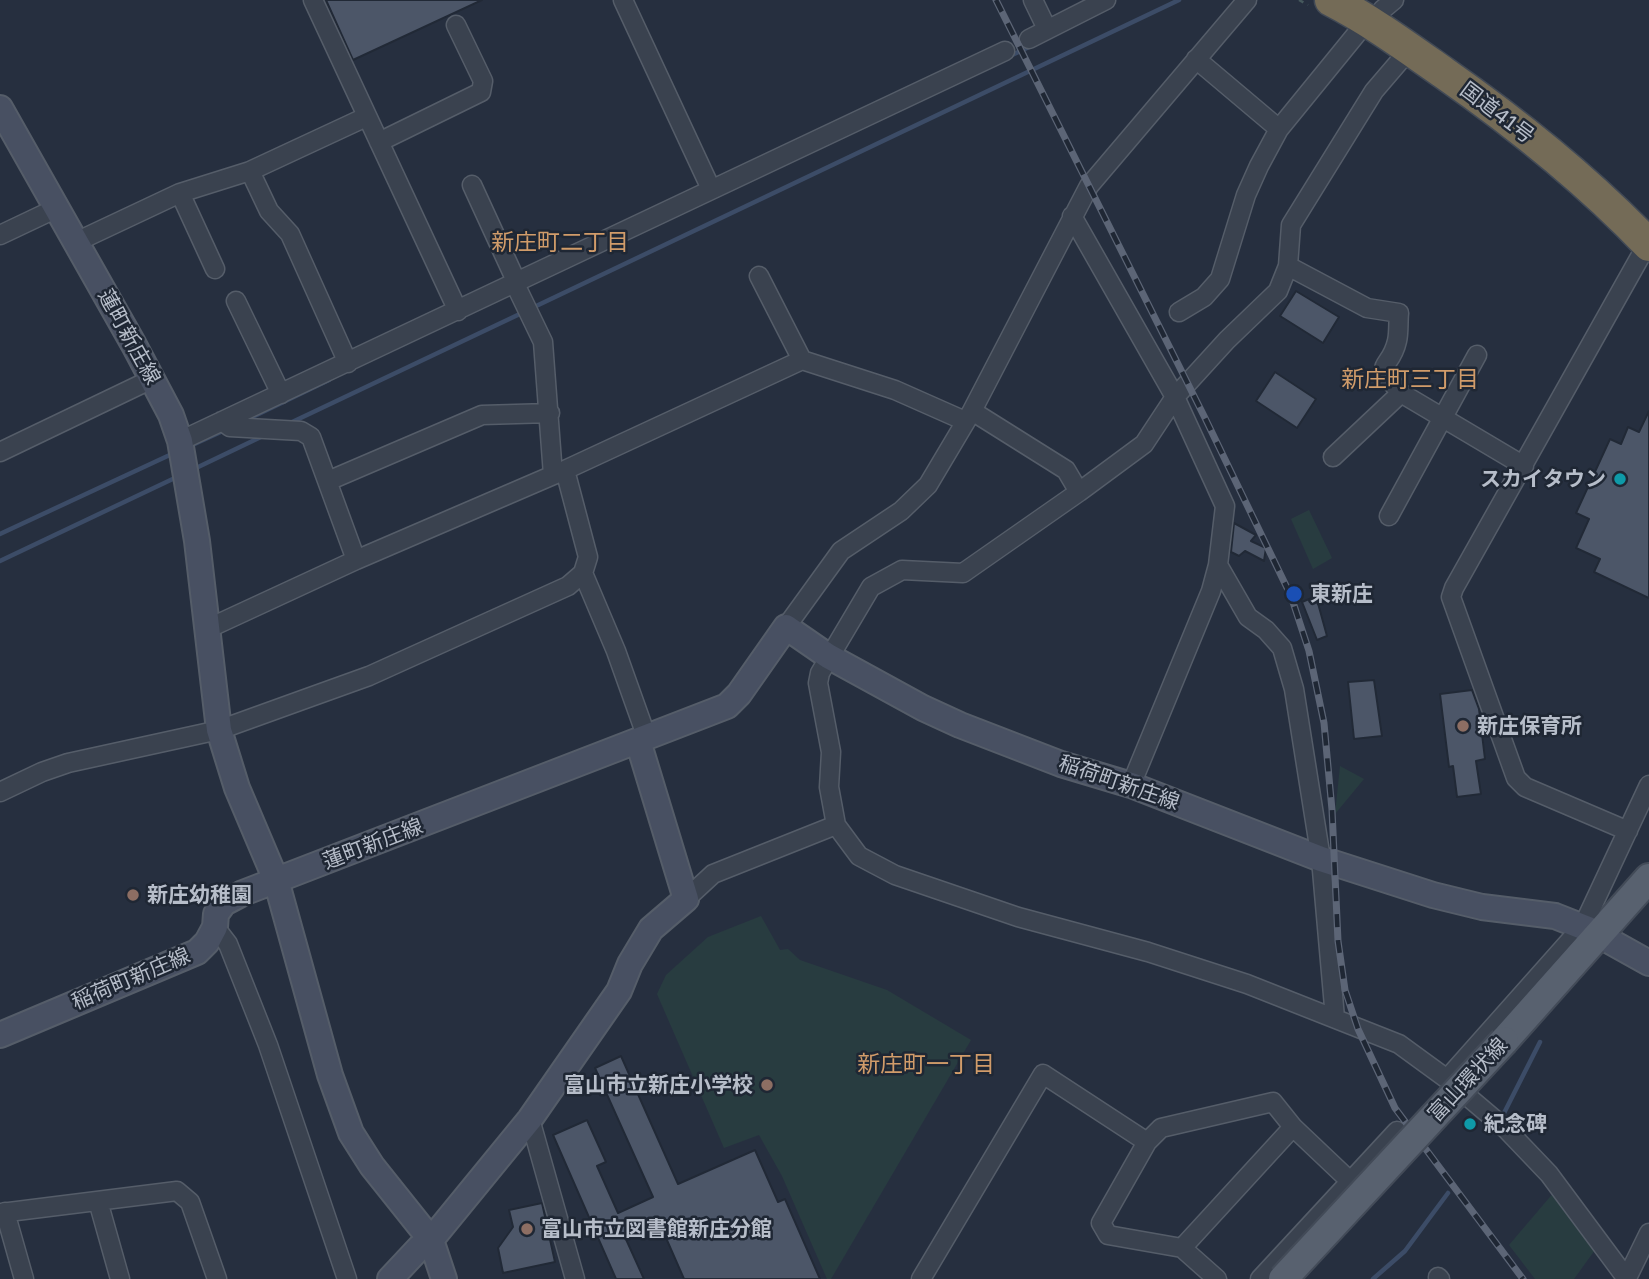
<!DOCTYPE html>
<meta charset="utf-8">
<style>
body{margin:0}
canvas{display:block;background:#262f3f}
</style>
<canvas width="1649" height="1279"></canvas>
<script>
const ctx = document.querySelector('canvas').getContext('2d');
ctx.lineJoin = 'round';
function paint(path, color) {
  ctx.fillStyle = color;
  ctx.fill(path, 'evenodd');
}
function trace(path, color, width, dash) {
  ctx.strokeStyle = color;
  ctx.lineWidth = width;
  ctx.lineCap = dash ? 'butt' : 'round';
  ctx.setLineDash(dash || []);
  ctx.stroke(path);
}
function write(font, color, halo, rows, align = 'center') {
  ctx.font = font + ' "Golos Text","Noto Sans JP",sans-serif';
  ctx.lineWidth = 5;
  ctx.setLineDash([]);
  ctx.textBaseline = 'middle';
  ctx.strokeStyle = halo;
  ctx.fillStyle = color;
  for (const [text, x, y, turn = 0] of rows) {
    ctx.save();
    ctx.translate(x, y);
    ctx.rotate((+turn || 0) * Math.PI / 180);
    ctx.textAlign = isNaN(turn) ? turn : align;
    if (halo) ctx.strokeText(text, 0, 0);
    ctx.fillText(text, 0, 0);
    ctx.restore();
  }
}
paint(new Path2D(`
 M1309,510L1332,558L1313,569L1291,519Z
 M1340,766L1364,779L1335,814Z
 M761,916L780,950L788,949L800,960L887,990L971,1040L831,1279H827L782,1176L759,1135L724,1148L657,994L666,975L708,937Z
 M1555,1191L1595,1250L1574,1279H1535L1509,1245Z`), '#283c40');
trace(new Path2D(`
 M1010,56L1031,46
 M532,308L1179,0
 M242,422L329,380
 M288,424L524,312
 M188,447L225,430
 M194,469L265,435
 M0,534L174,453
 M0,561L179,476
 M1502,1117L1540,1042
 M1373,1279L1405,1251L1448,1193`), '#3c4c67', 4.5);
const building = new Path2D(`
 M326,0H482L353,60Z
 M1296,291L1339,317L1323,343L1280,316Z
 M1275,372L1316,399L1297,428L1256,401Z
 M1649,411V598L1594,572L1600,559L1576,548L1589,519L1576,513L1610,439L1621,444L1628,427L1639,432Z
 M1234,523L1256,535L1251,541L1266,548L1264,561L1245,551L1239,556L1231,552Z
 M1316,596L1327,636L1317,640L1302,602Z
 M1374,680L1382,736L1354,739L1348,682Z
 M1472,690L1479,709L1485,759L1476,761L1481,794L1457,797L1453,766L1449,767L1440,694Z
 M621,1056L678,1184L755,1150L778,1202L785,1199L820,1279H684L659,1222L625,1237L644,1279H616L553,1135L587,1120L606,1162L597,1166L618,1213L653,1197L595,1068Z
 M542,1203L555,1262L503,1273L498,1248L513,1227L509,1210Z`);
paint(building, '#4c5668');
trace(building, '#212936', 2);
const street = new Path2D(`
 M313,0L458,311
 M623,0L711,189
 M1033,0L1047,29
 M1382,10L1394,0
 M1029,39L1106,0
 M1410,49L1374,91L1291,225L1288,266L1278,291L1227,340L1175,397L1144,444L1079,492L963,573L902,570L871,587L820,673L818,683L831,752L829,787L836,825L859,856L895,875L1018,917L1148,952L1247,984L1399,1044L1447,1079L1506,1129L1549,1174L1627,1279
 M1279,129L1367,21
 M379,142L481,92L483,81L456,25
 M250,171L269,211L290,234L348,363
 M472,185L517,283
 M180,193L215,269
 M1072,216L1175,397L1225,506L1218,565L1211,591L1131,785
 M0,235L57,208
 M76,242L180,193L250,171L366,117
 M1288,266L1367,308L1399,313C1398,322 1399,333 1397,341C1390,372 1370,360 1401,393L1524,466
 M759,276L802,360
 M515,284L543,342L553,475
 M236,301L281,394
 M1179,312L1204,297L1220,279L1246,195L1259,166L1279,129L1196,59
 M972,411L1066,470L1079,492
 M222,421L230,427L301,431L311,437L356,560
 M180,441L1005,51
 M0,452L152,379
 M1333,457L1401,393
 M328,481L482,415L550,413
 M1389,516L1477,355
 M1218,565L1248,617L1266,630L1282,648L1294,689L1321,859L1335,1018
 M583,573L616,651L647,738
 M786,627L841,551L901,511L928,485L972,411L1089,186L1247,0
 M207,629L356,560L565,470L802,360L895,390L965,421
 M0,792L42,772L68,763L219,730L305,699L369,676L568,586L583,573L588,557L565,470
 M1628,831L1525,787L1516,778L1451,597L1454,588L1649,241
 M686,899L713,874L836,825
 M215,927L228,944L268,1045L347,1279
 M1447,1079L1583,926L1649,785
 M530,1119L575,1279
 M1293,1127L1350,1181
 M98,1201L120,1279
 M5,1212L24,1279
 M0,1213L177,1191L190,1202L217,1279
 M1182,1248L1217,1279
 M1438,1277L1440,1279
 M1627,1278L1649,1233
 M921,1279L1043,1074L1147,1142L1101,1223L1108,1235L1182,1248L1293,1127L1273,1102L1161,1128L1147,1142
 M1260,1279L1397,1131`);
const secondary = new Path2D(`
 M0,108L134,345L171,415L180,441L197,541L219,730L237,788L276,880L330,1075L351,1133L372,1166L431,1240L444,1279
 M0,1035L197,952L207,942L215,927L216,914L224,903L243,893L727,706L739,694L786,627L828,656L923,708L960,725L1061,764L1131,785L1321,859L1433,895L1482,907L1555,916L1588,929L1649,963
 M390,1279L420,1247L431,1240L530,1119L619,991L630,964L651,929L686,899L638,741`);
const primary = new Path2D(`
 M1504,1041L1649,878`);
const highway = new Path2D(`
 M1331,0C1370,20 1407,47 1444,73C1517,124 1587,180 1649,245`);
trace(street, '#555d69', 21);
trace(secondary, '#555d69', 28);
trace(primary, '#434b58', 32);
trace(highway, '#424a56', 35);
trace(new Path2D(`
 M1299,0L1308,5`), '#46595d', 2.5, [5, 5]);
trace(street, '#3a424f', 18);
trace(secondary, '#485062', 24);
trace(primary, '#58616f', 28);
trace(highway, '#746b57', 32);
const rail = new Path2D(`
 M996,0L1205,418L1291,596L1309,651L1324,723L1332,810L1338,941L1345,990L1358,1029L1395,1108L1523,1279`);
trace(rail, '#5c6576', 7);
trace(rail, '#1f2734', 4.5, [13]);
const primaryBridge = new Path2D(`
 M1283,1279L1504,1041`);
trace(primaryBridge, '#434b58', 32, []);
trace(primaryBridge, '#58616f', 28);
for (const [x, y, r, color] of [
 [1620,479,7,"#0f9aa8"],
 [1294,594,9,"#1a4fb4"],
 [1463,726,7,"#8d6e63"],
 [133,895,7,"#8d6e63"],
 [767,1085,7,"#8d6e63"],
 [1470,1124,7,"#0f9aa8"],
 [527,1229,7,"#8d6e63"]
]) {
  const dot = new Path2D();
  dot.arc(x, y, r, 0, 2 * Math.PI);
  ctx.fillStyle = color;
  ctx.fill(dot);
  trace(dot, '#1f2734', 2.5);
}
write('21px', '#b6bdc9', '#1f2734', [
 ["国道41号",1497,113,37],
 ["蓮町新庄線",129,337,61],
 ["稲荷町新庄線",1119,783,19],
 ["蓮町新庄線",373,844,-21],
 ["稲荷町新庄線",131,979,-23],
 ["富山環状線",1468,1080,-47]
]);
write('bold 21px', '#b6bdc9', '#1f2734', [
 ["スカイタウン",1606,479,"right"],
 ["東新庄",1310,594],
 ["新庄保育所",1477,726],
 ["新庄幼稚園",147,895],
 ["富山市立新庄小学校",753,1085,"right"],
 ["紀念碑",1484,1124],
 ["富山市立図書館新庄分館",541,1229]
], 'left');
write('23px', '#d19c6a', '#1f2734', [
 ["新庄町二丁目",560,243],
 ["新庄町三丁目",1410,380],
 ["新庄町一丁目",926,1065]
]);
</script>
